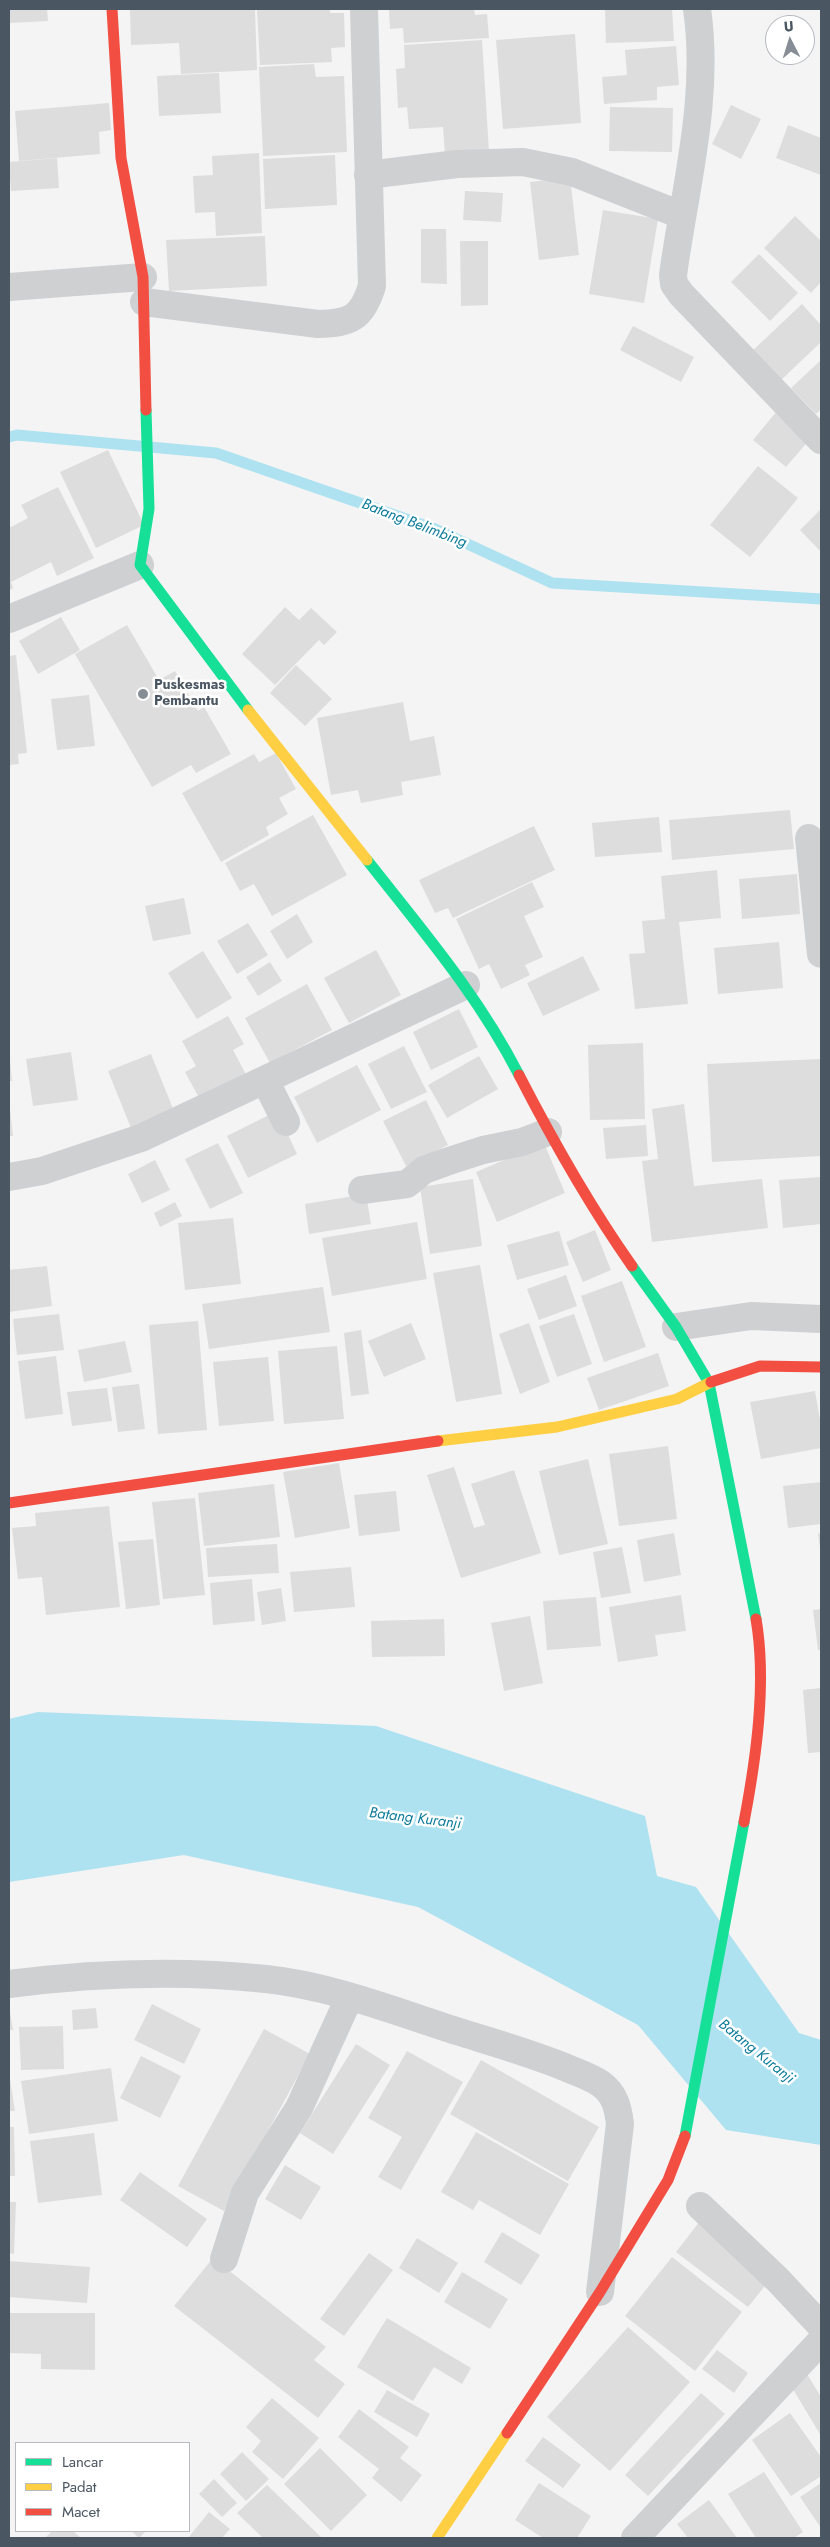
<!DOCTYPE html>
<style>
body{margin:0}
#map{position:relative;width:830px;height:2547px;overflow:hidden;background:#f4f4f4;font-family:Jost,sans-serif}
canvas{display:block}
.frame{position:absolute;inset:0;border:10px solid #4a5661;pointer-events:none}
.legend{position:absolute;left:15px;top:2442px;width:175px;height:90px;box-sizing:border-box;background:#fff;border:1px solid #b7bbc0;margin:0;padding:6px 9px;list-style:none;font-size:15px;color:#4a5661}
.legend li{display:flex;align-items:center;gap:10px;height:25px}
.legend b{width:25px;border:1px solid #b7bbc0}
.north{position:absolute;left:765px;top:15px;width:50px;height:50px;box-sizing:border-box;background:#fff;border:1px solid #b7bbc0;border-radius:50%;rotate:355deg;font-size:14px;font-weight:700;line-height:20px;text-align:center;color:#4a5661}
.north::after{content:'';display:block;margin:auto;width:18px;height:22px;background:#868d94;clip-path:polygon(50% 0,100% 100%,50% 72%,0 100%)}
</style>
<div id="map">
<canvas width="830" height="2547"></canvas>
<div class="frame"></div>
<ul class="legend">
<li><b style="height:6px;background:#16e098"></b>Lancar</li>
<li><b style="height:6px;background:#ffcf43"></b>Padat</li>
<li><b style="height:6px;background:#f24e42"></b>Macet</li>
</ul>
<div class="north">U</div>
</div>
<script>
const ctx = document.querySelector('canvas').getContext('2d');
ctx.lineJoin = 'round';
function paint(path, color) {
  ctx.fillStyle = color;
  ctx.fill(path, 'evenodd');
}
function trace(path, color, width, dash) {
  ctx.strokeStyle = color;
  ctx.lineWidth = width;
  ctx.lineCap = dash ? 'butt' : 'round';
  ctx.setLineDash(dash || []);
  ctx.stroke(path);
}
function write(font, color, halo, rows, align = 'center') {
  ctx.font = font + ' Jost,sans-serif';
  ctx.lineWidth = 5;
  ctx.setLineDash([]);
  ctx.textBaseline = 'middle';
  ctx.strokeStyle = halo;
  ctx.fillStyle = color;
  for (const [text, x, y, turn = 0] of rows) {
    ctx.save();
    ctx.translate(x, y);
    ctx.rotate((+turn || 0) * Math.PI / 180);
    ctx.textAlign = isNaN(turn) ? turn : align;
    if (halo) ctx.strokeText(text, 0, 0);
    ctx.fillText(text, 0, 0);
    ctx.restore();
  }
}
paint(new Path2D(`
 M38,1712L376,1726L645,1816L657,1876L696,1887L799,2033L821,2040V2145L726,2130L638,2025L418,1907L184,1855L9,1882V1719Z`), '#aee2f0');
trace(new Path2D(`
 M9,437L17,435L216,453L435,529L552,583L821,599`), '#aee2f0', 11);
paint(new Path2D(`
 M9,9H47L48,21L10,23Z
 M130,9H255L257,70L181,74L179,43L131,45Z
 M257,9H330V13H344L345,47L331,48L332,62L260,65Z
 M389,9H474L475,15L487,14L489,38L404,43L403,28L390,29Z
 M605,9H672L674,41L606,43Z
 M575,34L581,123L503,129L496,40Z
 M482,40L489,152L445,155L443,127L409,129L407,107L398,108L396,69L405,68L404,45Z
 M676,46L679,85L657,87V100L604,104L602,77L627,75L625,50Z
 M314,64L316,77L344,76L347,152L263,156L259,67Z
 M219,73L221,113L159,116L157,76Z
 M109,103L111,130L99,132L100,154L19,161L15,111Z
 M731,105L761,119L741,159L712,144Z
 M610,107L673,108L672,152L609,151Z
 M788,125L821,138V175L776,158Z
 M259,153L262,233L216,236L215,212L195,213L193,176L213,175L212,156Z
 M335,155L337,205L265,209L263,159Z
 M57,158L59,188L11,191L9,162Z
 M570,177L579,255L539,260L530,182Z
 M465,191L503,193L501,222L463,220Z
 M603,210L658,219L644,303L589,294Z
 M795,216L821,241V282L811,293L764,248Z
 M421,229H446L447,284L421,283Z
 M265,236L267,286L169,291L166,240Z
 M460,241H488V305L461,306Z
 M759,254L798,293L770,321L731,282Z
 M802,304L821,325V342L778,383L750,353Z
 M633,326L694,357L681,382L620,350Z
 M821,360V409L816,414L791,388Z
 M777,411L810,439L786,467L753,440Z
 M108,450L144,525L96,548L60,472Z
 M758,466L798,498L750,557L710,525Z
 M58,487L94,558L57,576L51,562L11,582L13,588L9,591V528L28,518L21,505Z
 M821,509V552L800,530Z
 M285,607L299,620L311,608L337,632L324,645L319,640L275,685L242,654Z
 M61,617L80,650L38,674L19,641Z
 M127,625L159,680L175,671L198,711L204,707L231,754L196,773L191,765L152,787L75,654Z
 M16,655L27,753L18,754L19,764L9,765V656Z
 M296,665L332,699L305,726L270,693Z
 M89,695L95,746L57,750L51,699Z
 M403,702L410,741L434,736L441,775L401,782L403,795L361,803L358,790L331,795L317,718Z
 M276,753L296,789L279,798L288,814L266,827L269,835L221,862L182,793L254,754L259,762Z
 M790,810L794,849L672,860L669,820Z
 M313,815L347,875L272,916L254,884L240,891L225,863Z
 M659,817L662,852L595,857L592,823Z
 M534,826L555,870L453,918L448,908L435,913L419,880Z
 M717,870L721,918L679,922L688,1004L635,1009L629,954L645,953L642,921L665,919L661,876Z
 M797,874L800,914L742,919L739,879Z
 M532,882L544,907L524,916L543,957L525,965L530,975L501,989L489,964L479,969L456,919Z
 M184,898L191,934L153,941L145,906Z
 M297,914L313,942L287,959L270,931Z
 M248,923L268,955L237,974L217,941Z
 M779,942L783,988L718,994L714,948Z
 M376,950L401,995L349,1023L324,978Z
 M203,951L232,998L197,1019L168,973Z
 M583,956L600,990L543,1016L527,983Z
 M270,962L282,981L258,996L246,977Z
 M307,984L332,1030L270,1063L245,1018Z
 M459,1009L478,1047L431,1070L413,1032Z
 M228,1016L244,1044L233,1050L249,1080L203,1105L185,1072L196,1066L182,1041Z
 M643,1043L645,1119L590,1120L588,1045Z
 M404,1046L427,1092L391,1109L368,1064Z
 M9,1051L12,1081H9Z
 M71,1052L78,1100L33,1106L26,1059Z
 M151,1054L176,1116L133,1133L108,1071Z
 M479,1056L498,1089L447,1118L428,1085Z
 M821,1059V1156L712,1162L707,1064Z
 M357,1065L381,1110L317,1143L294,1097Z
 M426,1100L448,1145L406,1166L383,1121Z
 M684,1104L694,1186L762,1179L768,1228L652,1242L642,1161L658,1159L652,1109Z
 M10,1110L13,1136H9V1111Z
 M277,1111L297,1154L248,1178L227,1136Z
 M646,1125L648,1156L606,1159L603,1128Z
 M218,1143L243,1193L210,1209L185,1159Z
 M544,1143L565,1193L497,1222L476,1172Z
 M155,1160L170,1190L142,1203L128,1174Z
 M821,1177V1224L783,1228L779,1180Z
 M473,1179L482,1246L430,1254L420,1187Z
 M366,1194L371,1224L309,1234L305,1204Z
 M175,1202L182,1216L160,1227L154,1213Z
 M233,1218L241,1284L185,1290L178,1223Z
 M417,1222L427,1279L332,1296L322,1238Z
 M595,1230L611,1270L583,1282L566,1242Z
 M559,1231L569,1265L517,1280L507,1245Z
 M480,1265L502,1394L456,1402L433,1273Z
 M47,1266L52,1306L9,1312V1270Z
 M566,1275L577,1306L539,1320L527,1289Z
 M622,1281L646,1347L604,1362L581,1296Z
 M323,1287L330,1332L209,1349L202,1304Z
 M59,1314L64,1350L17,1355L13,1319Z
 M574,1314L592,1364L557,1377L539,1326Z
 M198,1321L207,1430L158,1434L149,1325Z
 M411,1323L426,1359L384,1377L368,1341Z
 M529,1323L550,1382L520,1394L499,1334Z
 M361,1330L369,1394L351,1396L344,1333Z
 M125,1341L132,1372L84,1382L78,1350Z
 M337,1346L344,1419L284,1424L278,1351Z
 M658,1353L669,1386L599,1410L587,1378Z
 M56,1356L63,1414L25,1419L18,1361Z
 M268,1357L274,1421L219,1426L213,1362Z
 M139,1384L145,1429L118,1432L112,1387Z
 M107,1388L112,1421L72,1426L67,1392Z
 M815,1391L821,1426V1448L761,1459L750,1402Z
 M668,1446L677,1519L619,1526L609,1454Z
 M588,1459L608,1544L559,1555L539,1471Z
 M339,1463L350,1528L295,1538L283,1472Z
 M454,1467L474,1528L485,1525L471,1484L514,1470L541,1553L461,1578L427,1475Z
 M821,1482V1524L788,1528L783,1486Z
 M274,1484L280,1537L204,1546L198,1493Z
 M396,1491L400,1531L359,1536L354,1495Z
 M195,1498L205,1595L163,1599L152,1502Z
 M109,1506L120,1607L46,1615L42,1577L18,1579L12,1528L36,1526L35,1513Z
 M674,1533L681,1575L644,1582L637,1540Z
 M821,1533V1548H820L818,1534Z
 M153,1539L160,1605L126,1609L118,1542Z
 M277,1544L279,1573L208,1577L206,1548Z
 M622,1547L631,1593L601,1598L593,1552Z
 M351,1567L355,1607L294,1612L290,1572Z
 M252,1579L255,1621L213,1625L210,1583Z
 M281,1588L286,1621L262,1625L257,1592Z
 M681,1595L686,1631L655,1635L658,1656L618,1662L609,1607Z
 M596,1597L601,1646L547,1650L543,1601Z
 M821,1609V1650H818L813,1610Z
 M530,1616L543,1683L504,1691L491,1623Z
 M444,1619L445,1656L372,1657L371,1621Z
 M821,1688V1752L808,1753L803,1690Z
 M152,2004L201,2029L184,2064L134,2040Z
 M9,2006L13,2030H9Z
 M96,2008L98,2028L73,2030L72,2010Z
 M63,2026L64,2069L21,2070L19,2027Z
 M264,2029L310,2054L224,2211L178,2186Z
 M356,2044L390,2065L333,2154L300,2133Z
 M407,2051L463,2082L401,2190L378,2177L402,2137L368,2118Z
 M141,2056L181,2076L160,2118L120,2098Z
 M481,2060L599,2127L568,2181L450,2114Z
 M111,2068L118,2121L29,2134L21,2081Z
 M9,2073L15,2111H9Z
 M9,2127H14L15,2176H9Z
 M476,2132L569,2184L540,2235L479,2200L473,2210L441,2192Z
 M94,2133L102,2195L38,2203L30,2141Z
 M285,2165L321,2187L301,2220L265,2199Z
 M140,2172L207,2219L187,2247L120,2200Z
 M9,2202H16L14,2254L9,2253Z
 M700,2221L773,2276L748,2307L676,2252Z
 M502,2232L540,2255L521,2285L484,2262Z
 M417,2238L458,2263L439,2293L399,2268Z
 M369,2253L393,2270L344,2336L320,2319Z
 M672,2257L742,2312L695,2371L625,2316Z
 M213,2258L326,2347L314,2360L345,2384L318,2418L174,2306Z
 M9,2261L90,2267L87,2303L9,2297Z
 M462,2272L508,2299L490,2329L444,2302Z
 M9,2313H95V2370L41,2369V2354L9,2353Z
 M387,2318L471,2368L462,2384L434,2367L413,2401L357,2367Z
 M628,2327L690,2382L610,2471L547,2417Z
 M717,2350L748,2373L734,2393L702,2369Z
 M807,2374L821,2397V2436L790,2384Z
 M387,2390L430,2414L417,2437L374,2412Z
 M701,2393L725,2414L648,2496L625,2475Z
 M272,2398L319,2438L283,2479L252,2452L261,2441L246,2427Z
 M359,2409L409,2447L400,2458L422,2475L401,2502L372,2478L379,2469L338,2437Z
 M790,2413L821,2457V2476L791,2496L752,2440Z
 M543,2437L581,2465L563,2488L525,2461Z
 M320,2448L367,2495L331,2531L284,2484Z
 M242,2452L269,2479L246,2501L220,2474Z
 M764,2472L803,2532L794,2538H756L728,2494Z
 M214,2479L237,2503L222,2517L199,2494Z
 M539,2483L591,2516L577,2538H543L515,2520Z
 M821,2483V2528L800,2497Z
 M267,2485L322,2538H263L237,2513Z
 M709,2500L737,2538H688L677,2524Z
 M209,2512L230,2529L222,2538H188Z
 M52,2531H73L81,2538H45Z
 M131,2531H146L139,2538Z`), '#ddddde');
trace(new Path2D(`
 M697,9C710,98 685,187 673,275L674,284L681,294L821,440
 M368,175L457,164L523,162L572,172L681,215
 M9,287L143,277
 M144,302L318,324C351,323 362,318 372,286L364,9
 M9,619L140,565
 M809,838L821,954
 M265,1080L286,1122
 M9,1177L42,1171L141,1138L466,985
 M362,1190L407,1184L424,1170L446,1162L483,1150L522,1142L548,1132
 M676,1327L751,1316L821,1319
 M9,1984C93,1973 181,1970 266,1979C333,1986 399,2013 463,2033C498,2044 533,2054 567,2068C578,2073 591,2077 601,2084C615,2094 618,2108 620,2124L600,2292
 M700,2206L778,2280L821,2326
 M224,2259L245,2193L299,2108L349,1998
 M635,2538L821,2341`), '#ced0d2', 28);
trace(new Path2D(`
 M146,410L149,509L140,565L248,710
 M367,860C422,930 478,995 519,1075
 M632,1266L676,1327L709,1383L756,1619
 M685,2136L744,1822`), '#16e098', 11);
trace(new Path2D(`
 M248,710L367,860
 M438,1441L557,1427L677,1399L711,1382
 M437,2538L507,2433`), '#ffcf43', 11);
trace(new Path2D(`
 M112,9L121,158L143,277L146,410
 M519,1075C553,1141 589,1205 632,1266
 M711,1382L760,1366L821,1367
 M9,1503L438,1441
 M744,1822C756,1759 767,1683 756,1619
 M507,2433L600,2292L668,2180L685,2136`), '#f24e42', 11);
for (const [x, y, r, color] of [
 [143,694,6,"#868d94"]
]) {
  const dot = new Path2D();
  dot.arc(x, y, r, 0, 2 * Math.PI);
  ctx.fillStyle = color;
  ctx.fill(dot);
  trace(dot, '#fff', 2);
}
write('bold 14px', '#4a5661', '#fff', [
 ["Puskesmas",154,686],
 ["Pembantu",154,702]
], 'left');
write('italic 15px', '#0c7c9b', '#fff', [
 ["Batang Belimbing",414,524,21],
 ["Batang Kuranji",415,1819,7],
 ["Batang Kuranji",756,2052,39]
]);
</script>
